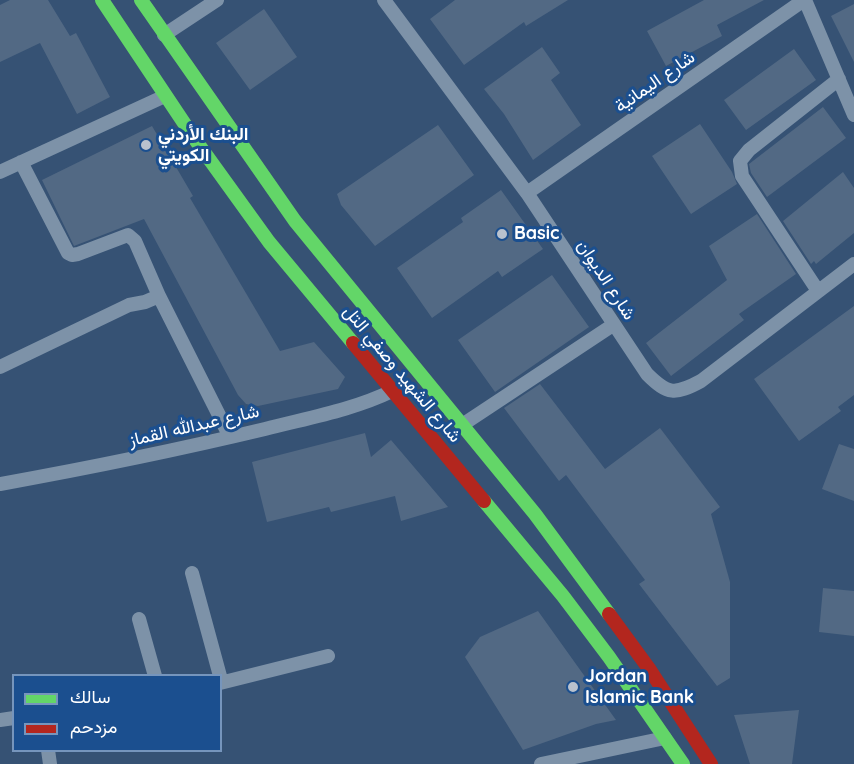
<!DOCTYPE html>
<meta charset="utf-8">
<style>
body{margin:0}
#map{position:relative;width:854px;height:764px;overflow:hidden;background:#365274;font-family:Quicksand,Vazirmatn,sans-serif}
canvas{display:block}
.legend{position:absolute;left:12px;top:674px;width:210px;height:78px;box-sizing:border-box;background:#1b4f8f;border:2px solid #7695bc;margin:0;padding:8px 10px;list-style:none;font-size:18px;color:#fff}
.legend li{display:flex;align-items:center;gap:12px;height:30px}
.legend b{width:30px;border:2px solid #7695bc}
</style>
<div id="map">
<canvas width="854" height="764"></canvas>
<ul class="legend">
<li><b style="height:8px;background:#63d668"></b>سالك</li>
<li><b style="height:8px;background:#b3261e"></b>مزدحم</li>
</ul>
</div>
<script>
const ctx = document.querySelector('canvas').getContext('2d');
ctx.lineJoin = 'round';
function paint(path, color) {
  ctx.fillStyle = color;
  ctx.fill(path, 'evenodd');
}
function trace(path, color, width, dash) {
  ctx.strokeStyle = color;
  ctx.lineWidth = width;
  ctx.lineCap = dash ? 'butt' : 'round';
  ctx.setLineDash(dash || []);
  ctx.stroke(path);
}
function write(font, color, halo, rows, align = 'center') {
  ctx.font = font + ' Quicksand,Vazirmatn,sans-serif';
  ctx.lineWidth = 6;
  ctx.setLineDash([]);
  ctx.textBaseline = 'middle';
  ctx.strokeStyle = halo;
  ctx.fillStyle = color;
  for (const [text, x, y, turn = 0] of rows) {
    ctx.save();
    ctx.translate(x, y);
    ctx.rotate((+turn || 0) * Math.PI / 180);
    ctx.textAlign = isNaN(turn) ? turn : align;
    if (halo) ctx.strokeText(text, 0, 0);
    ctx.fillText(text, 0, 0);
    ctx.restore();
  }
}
paint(new Path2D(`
 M10,0H48L70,36L76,33L110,97L77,114L40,43L0,62V5Z
 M455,0H568L526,26L524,22L464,65L430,19Z
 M704,0H764L717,25L722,36L666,66L647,31Z
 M854,4V62L831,16Z
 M264,9L297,57L250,90L216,43Z
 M542,47L560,73L551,80L581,125L533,160L504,114L484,89Z
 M794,49L816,80L746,130L724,100Z
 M823,107L846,138L767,197L751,173L749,164Z
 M700,124L732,172L737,184L691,214L652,156Z
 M438,125L474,175L375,246L341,205L337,194Z
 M152,126L193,196L190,198L280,351L314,342L345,377L338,389L258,406L246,404L238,395L144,219L74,246L42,180Z
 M843,172L854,188V233L816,264L814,261L811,264L783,221Z
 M501,190L543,249L502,277L498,271L432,318L397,268L463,222L461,218Z
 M757,214L796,274L739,314L744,320L671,376L646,343L727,280L709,246Z
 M552,275L589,327L495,392L458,340Z
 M854,306V395L838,407L841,411L799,441L754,379Z
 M540,384L605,469L660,428L720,507L711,514L730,582V678L717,686L639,584L645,580L566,475L559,481L504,408Z
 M365,433L371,457L391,440L448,507L401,521L395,496L331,512L329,507L267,522L252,462Z
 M839,444L854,449V501L822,489Z
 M823,588L854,591V636L819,632Z
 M538,611L616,720L596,724L523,750L465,657L480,637Z
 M799,710L792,764H750L734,715Z`), '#526984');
trace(new Path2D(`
 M384,0L527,193L647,374C668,395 675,395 701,381L854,264
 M805,0L854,115
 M164,35L217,0
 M21,162L68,253L72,255L78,254L128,235L135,241L159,296
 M0,172L165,96
 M527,193L804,0
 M818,291L742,176L740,161L749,150L839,79
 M0,367L129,305L145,302L159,296L230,437
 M462,425L613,325
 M0,484C89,468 177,450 265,429C307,418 353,410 392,391
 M192,573L220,676
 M139,619L155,676
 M220,683L328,656
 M0,720L14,718
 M48,750L50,764
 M541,764L665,738`), '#7d92a8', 14);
trace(new Path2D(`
 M102,0L194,138L269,242L353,343
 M141,0L295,221L535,514L609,614
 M484,501L563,596L609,657L683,764`), '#63d668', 14);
trace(new Path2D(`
 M353,343L484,501
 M609,614L650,670L711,764`), '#b3261e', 14);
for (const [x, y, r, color] of [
 [146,145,6,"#b9c2ce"],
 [502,234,6,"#b9c2ce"],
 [573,687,6,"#b9c2ce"]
]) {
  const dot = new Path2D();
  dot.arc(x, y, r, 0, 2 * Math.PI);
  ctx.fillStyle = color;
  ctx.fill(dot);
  trace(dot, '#1b4f8f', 2);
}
write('18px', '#fff', '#1b4f8f', [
 ["شارع اليمانية",655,82,-35],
 ["شارع الديوان",606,280,57],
 ["شارع الشهيد وصفي التل",402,374,50],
 ["شارع عبدالله القماز",194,426,-13]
]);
write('bold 18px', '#fff', '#1b4f8f', [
 ["البنك الأردني",158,135],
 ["الكويتي",158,156],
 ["Basic",514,234],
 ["Jordan",585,677],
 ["Islamic Bank",585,698]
], 'left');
</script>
